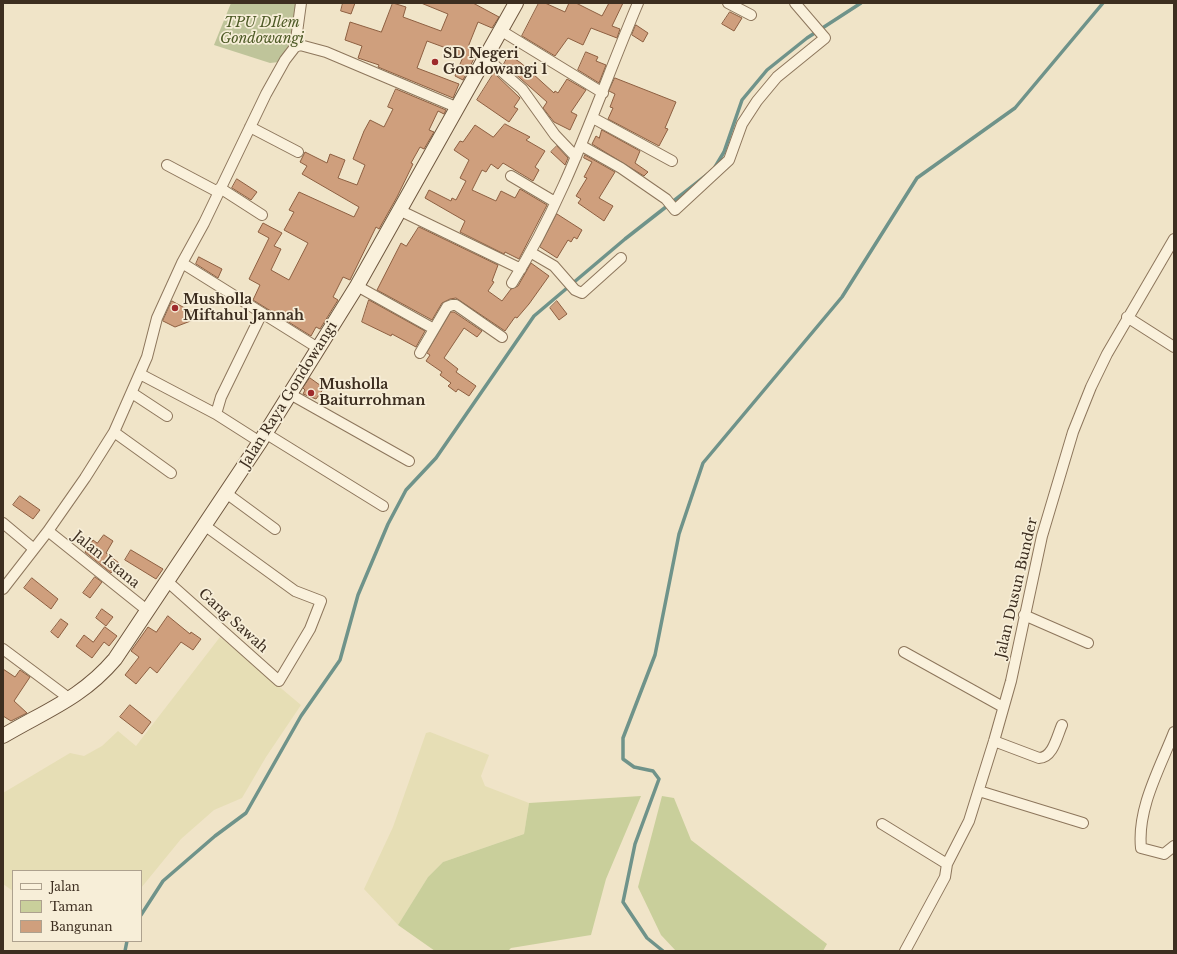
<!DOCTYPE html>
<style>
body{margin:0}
#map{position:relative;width:1177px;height:954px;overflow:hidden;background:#f0e4c8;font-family:"Libre Baskerville",serif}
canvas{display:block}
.frame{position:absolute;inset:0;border:4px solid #3d2e20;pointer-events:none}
.legend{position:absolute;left:12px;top:870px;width:130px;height:72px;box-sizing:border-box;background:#f7eed8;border:1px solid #ada18e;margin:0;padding:5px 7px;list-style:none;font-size:12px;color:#3d2e20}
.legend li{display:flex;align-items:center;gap:8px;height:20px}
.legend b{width:20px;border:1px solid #ada18e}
</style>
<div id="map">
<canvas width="1177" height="954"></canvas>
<div class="frame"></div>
<ul class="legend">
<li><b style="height:5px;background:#faf1dc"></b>Jalan</li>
<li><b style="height:11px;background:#c9cf9b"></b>Taman</li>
<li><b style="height:11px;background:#cf9f7d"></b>Bangunan</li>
</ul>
</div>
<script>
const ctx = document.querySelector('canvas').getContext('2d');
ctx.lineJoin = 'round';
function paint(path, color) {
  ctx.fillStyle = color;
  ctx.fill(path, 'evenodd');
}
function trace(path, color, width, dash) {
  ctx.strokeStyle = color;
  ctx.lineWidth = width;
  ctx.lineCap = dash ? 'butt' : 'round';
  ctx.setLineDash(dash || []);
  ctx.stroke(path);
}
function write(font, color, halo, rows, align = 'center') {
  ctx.font = font + ' "Libre Baskerville",serif';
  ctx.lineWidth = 3.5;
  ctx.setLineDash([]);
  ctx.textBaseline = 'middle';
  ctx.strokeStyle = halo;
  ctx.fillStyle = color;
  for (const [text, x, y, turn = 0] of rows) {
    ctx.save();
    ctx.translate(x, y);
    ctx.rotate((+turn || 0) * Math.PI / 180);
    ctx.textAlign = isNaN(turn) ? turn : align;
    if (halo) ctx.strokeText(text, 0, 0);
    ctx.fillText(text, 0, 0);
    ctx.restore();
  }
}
paint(new Path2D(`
 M220,637L301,705L266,757L242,798L214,810L181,839L141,888V871H13V891L3,884V793L70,753L84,756L102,746L118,731L136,746Z
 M430,732L489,755L481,776L485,786L529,803L524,834L443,862L428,877L398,925L364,889L393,827L426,733Z`), '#e6deb5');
paint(new Path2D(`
 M641,796L606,879L591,935L511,948L508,951H435L398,925L428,877L443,862L524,834L529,803Z
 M662,796L674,798L691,840L827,944L823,951H676L661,935L638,887Z`), '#c9cf9b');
paint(new Path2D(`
 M231,3H298L290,51L279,62L270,63L214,45Z`), '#bfc49a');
trace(new Path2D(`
 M715,167L724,152L742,100L767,70L807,38L861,3
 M141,915L163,881L215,836L246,813L301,716L340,660L358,595L388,524L406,490L436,458L534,316L625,239L708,174
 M125,951L127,941
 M663,951L647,938L623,902L635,844L659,779L653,771L634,767L623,759V738L655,655L679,534L703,463L842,297L917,178L1015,108L1103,3`), '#6f938a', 3.5);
const building = new Path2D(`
 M343,3H355L351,14L341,11Z
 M393,3L406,7L403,17L441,31L448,14L421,3H473L499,17L492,28L478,22L468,47L478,51L463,80L455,76L463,57L445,50L446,48L427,41L417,68L459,84L453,98L378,67L379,65L358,58L362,46L345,40L350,22L381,32Z
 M539,3H545L565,12L569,3H576L602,16L609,3H623L612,26L620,29L617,38L591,28L583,45L568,38L555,56L522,36Z
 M730,12L742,18L734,31L722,24Z
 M636,25L648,33L643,42L632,35Z
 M586,52L598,57L596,61L606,65L599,83L578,70Z
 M509,55L521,63L554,93L555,91L558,93L567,79L586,90L571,112L577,115L570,130L554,122L543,108L547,102L504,64Z
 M494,73L520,98L514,107L518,109L509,122L477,100Z
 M615,78L676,102L665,128L668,129L659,146L608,119L613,108L610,107L615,94L609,91Z
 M396,89L446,110L444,114L438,111L429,130L434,132L424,149L420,147L411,163L413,164L397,197L379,229L376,227L350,280L343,277L333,297L338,300L320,329L316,327L311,336L253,300L260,285L249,279L269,238L258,232L263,223L282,233L274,246L281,249L271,270L289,280L308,243L284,230L294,212L289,210L299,192L354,217L359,207L302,174L307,166L300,162L305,152L327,163L330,154L345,160L338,178L357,185L365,165L353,159L364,131L370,120L384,127L393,109L388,107Z
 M505,124L530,137L526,140L545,151L535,167L539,170L533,181L503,163L498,169L491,164L486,172L482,170L472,190L496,201L501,191L515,198L520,189L547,205L519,259L505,252L504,254L460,232L465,221L425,198L429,190L451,201L452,198L456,200L466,181L460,178L469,160L454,150L460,141L463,142L475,125L493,137Z
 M602,130L640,151L635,163L648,172L644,176L592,144L596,136L599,138Z
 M557,146L568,158L565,165L551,152Z
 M585,155L615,172L599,198L613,206L604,221L578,203L581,199L576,196L587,178L584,177L592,162L584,158Z
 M237,179L257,192L251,200L232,188Z
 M557,214L582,230L577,239L574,237L571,242L568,240L557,258L540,247Z
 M419,227L498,265L492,281L494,282L488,291L502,301L511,289L518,286L531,263L549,276L529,304L517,318L515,317L505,331L456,298L450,299L442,303L432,320L377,290L401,243L406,246Z
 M199,257L222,269L218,278L196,264Z
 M369,300L425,331L416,347L392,334L391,336L362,322Z
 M172,301L201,317L175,327L163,321Z
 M557,301L567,314L559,320L550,308Z
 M451,312H454L482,331L477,337L464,328L444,358L458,369L456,372L476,386L469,396L458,389L456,392L448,386L451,383L440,375L442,372L426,361L430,355L427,353Z
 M310,378L324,388L316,399L303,394L305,390L303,388Z
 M20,496L40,510L33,519L13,505Z
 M104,535L113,541L106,553L119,563L111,573L85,552L93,540L97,543Z
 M131,550L163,569L156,579L125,560Z
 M95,577L102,582L90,598L83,593Z
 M32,578L58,599L51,609L24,588Z
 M102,609L113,617L106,626L96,618Z
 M168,616L190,634L191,632L201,639L193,650L181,642L157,673L150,667L136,684L125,675L139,657L131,651L148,627L156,632Z
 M61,619L68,624L58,638L51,632Z
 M105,627L117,636L109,646L104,642L92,658L76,646L84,635L93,642Z
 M3,669L15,677L20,670L30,677L14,701L27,713L11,721L3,716Z
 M130,705L151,722L142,734L120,717Z`);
paint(building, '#cf9f7d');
trace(building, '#8d5f41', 1);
const street = new Path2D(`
 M728,3L751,15
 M500,30L603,93
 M295,47L301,3
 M485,57L522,89L555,135L576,157
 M593,118L672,161
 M250,127L298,152
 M582,146L621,168L666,199L675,210L729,160L742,124L757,101L777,77L825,38L795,3
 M167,165L218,192
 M511,176L555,202
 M220,188L262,215
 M399,210L521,269
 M530,252L554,266L575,290L582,293L621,258
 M182,263L318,348
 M512,283C567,196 598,97 638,3
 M357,286L434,329
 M1127,317L1174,347
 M420,353L447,307L452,305H456L502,337
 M140,374L216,414
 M132,393L167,416
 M290,394L409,461
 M114,432L171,473
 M265,433L383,506
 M260,442L216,414L221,397L262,313
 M226,493L275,529
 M3,523L34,549
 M48,531L148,611
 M168,582L279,681L310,629L321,601L295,591L204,525
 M3,589L48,531L85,478L114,432L147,357L157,318L182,263L204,223L266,94L285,60L295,47L300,45L326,52L456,107
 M1024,615L1088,643
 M3,649L70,699
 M904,652L1003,707
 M1174,732C1160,768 1137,808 1141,848L1164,854L1174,846
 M994,741L1039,758C1053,758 1057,736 1062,725
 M979,791L1083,823
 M882,824L947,864
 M905,951L945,877L947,864L969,821L994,741L1011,681L1042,536L1073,432L1091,387L1107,354L1174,239`);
const secondary = new Path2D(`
 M3,736C45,711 82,698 115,659L260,442L357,286L516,3`);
trace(street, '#8d765c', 12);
trace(secondary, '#6f573f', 16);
trace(street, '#faf1dc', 10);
trace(secondary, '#faf1dc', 14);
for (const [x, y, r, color] of [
 [435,62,4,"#9e2a2b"],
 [175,308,4,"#9e2a2b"],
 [311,393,4,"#9e2a2b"]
]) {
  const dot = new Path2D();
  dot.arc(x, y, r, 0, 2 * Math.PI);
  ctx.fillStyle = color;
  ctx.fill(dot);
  trace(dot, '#f7eed8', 1.5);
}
write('italic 14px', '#4d5a26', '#f7eed8', [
 ["TPU DIlem",262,23],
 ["Gondowangi",262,39]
]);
write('bold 14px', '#3d2e20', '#f7eed8', [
 ["SD Negeri",443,54],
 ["Gondowangi 1",443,70],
 ["Musholla",183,300],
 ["Miftahul Jannah",183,316],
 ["Musholla",319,385],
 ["Baiturrohman",319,401]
], 'left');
write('14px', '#3d2e20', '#f7eed8', [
 ["Jalan Raya Gondowangi",289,395,-58],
 ["Jalan Istana",106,560,39],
 ["Jalan Dusun Bunder",1017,588,-77],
 ["Gang Sawah",233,621,42]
]);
</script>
